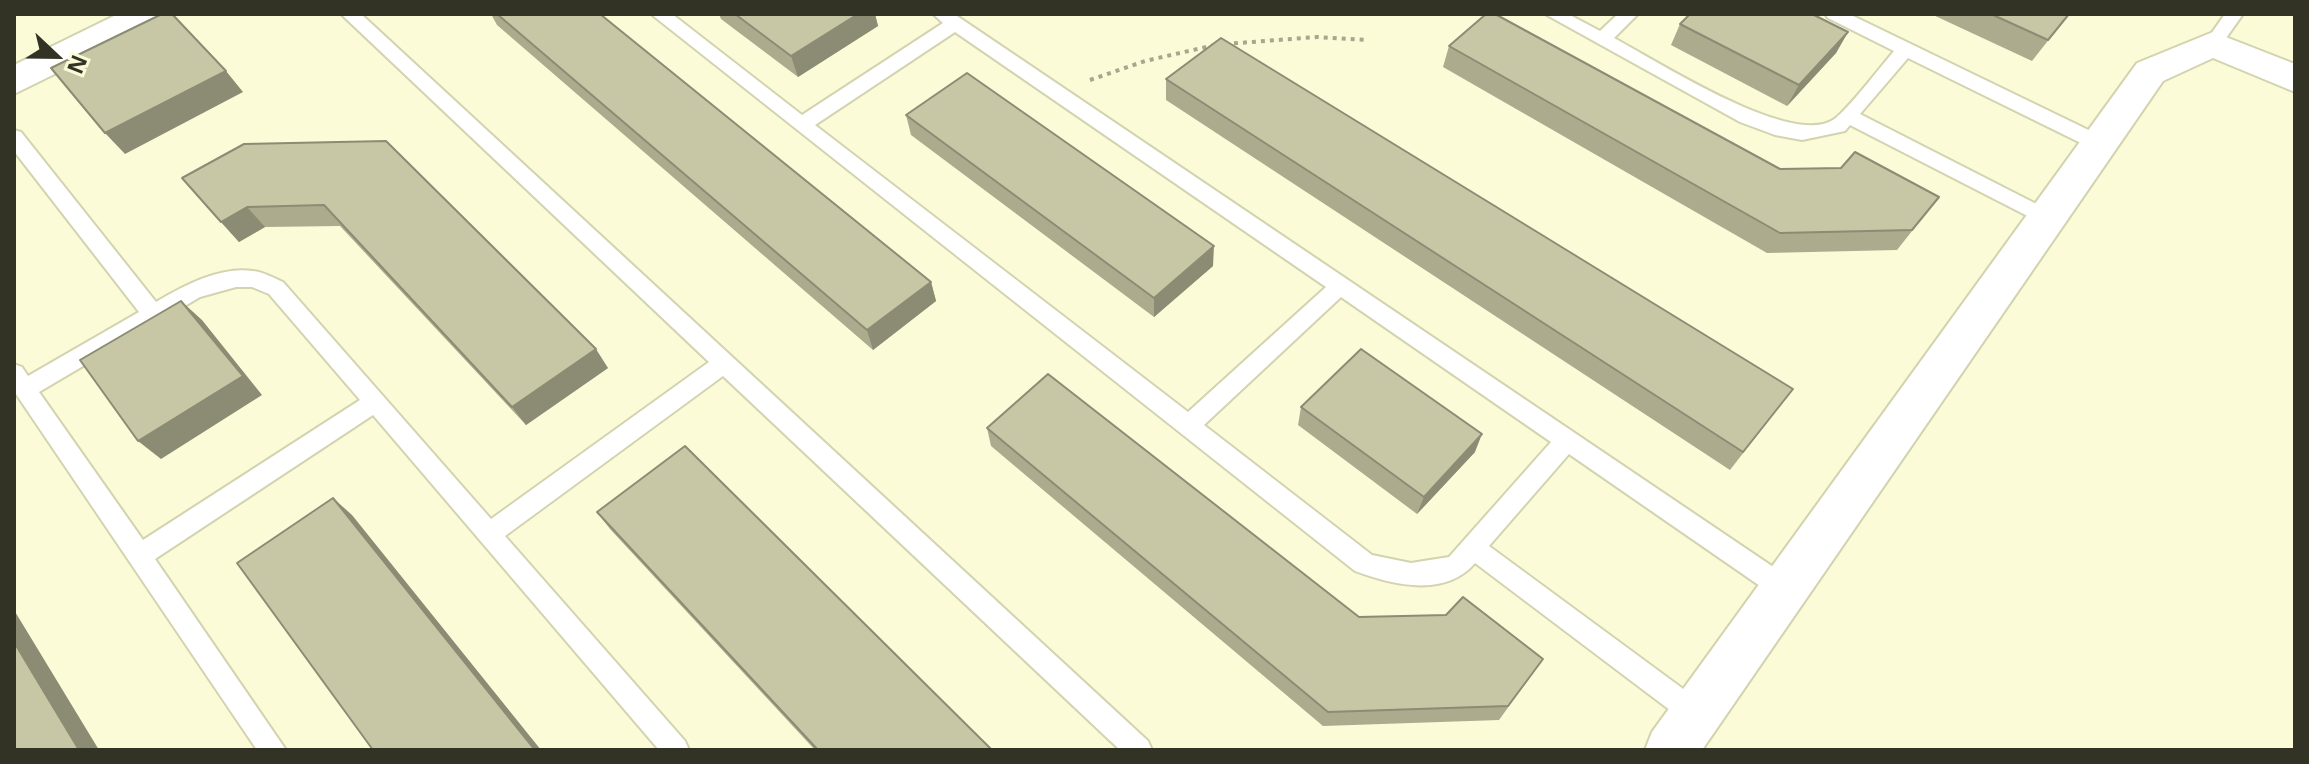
<!DOCTYPE html>
<style>
body{margin:0}
#map{position:relative;width:2309px;height:764px;overflow:hidden;background:#fbfbd8;font-family:"Open Sans",sans-serif}
canvas{display:block}
.frame{position:absolute;inset:0;border:16px solid #323225;pointer-events:none}
.north{position:absolute;left:16px;top:16px;width:80px;height:80px;-webkit-text-stroke:6px #fbfbd8;paint-order:stroke;rotate:112deg;font-size:22px;font-weight:700;line-height:32px;text-align:center;color:#323225}
.north::after{content:'';display:block;margin:auto;width:28px;height:36px;background:#323225;clip-path:polygon(50% 0,100% 100%,50% 72%,0 100%)}
</style>
<div id="map">
<canvas width="2309" height="764"></canvas>
<div class="frame"></div>
<div class="north">N</div>
</div>
<script>
const ctx = document.querySelector('canvas').getContext('2d');
ctx.lineJoin = 'round';
function trace(path, color, width, dash) {
  ctx.strokeStyle = color;
  ctx.lineWidth = width;
  ctx.lineCap = dash ? 'butt' : 'round';
  ctx.setLineDash(dash || []);
  ctx.stroke(path);
}
function paint(path, color) {
  ctx.fillStyle = color;
  ctx.fill(path, 'evenodd');
}
const lane = new Path2D(`
 M341,14H361L1148,741L1152,750H1120L723,376L505,536L685,741L689,750H659L373,415L155,559L286,750H257L14,391V364L22,367L28,376L139,312L14,151V130L21,132L156,302C183,286 220,266 253,271C263,272 274,278 283,282L491,519L709,362ZM236,287H252L269,294L360,400L143,540L39,392L200,297Z
 M651,14H672L802,115L943,23L933,14H954L1794,581L1797,589L1794,597L1785,600L1776,597L1569,454L1489,546L1705,705L1709,714L1705,723L1696,727L1687,723L1475,563C1445,598 1392,585 1355,571ZM955,32L1326,287L1188,412L815,125ZM1341,297L1551,442L1449,557L1411,563L1372,555L1204,425Z
 M1545,14H1568L1600,31L1618,14H1638L1614,38C1657,61 1790,147 1833,120C1847,111 1881,66 1894,51L1828,18L1825,14H1849L2107,139L2110,144L2100,151L2093,149L1908,58L1860,114L2054,213L2057,218L2054,223L2047,226L1850,125L1845,131L1802,140L1775,135L1740,122Z
 M2225,14H2243L2219,48H2207L2204,44Z`);
const street = new Path2D(`
 M118,14H165L160,22L14,94V65Z
 M2213,32L2295,64V92L2213,58L2163,81L1702,750H1645L1652,732L2137,63Z`);
trace(lane, '#d3d3b0', 4);
trace(street, '#d3d3b0', 4);
trace(new Path2D(`
 M1225,44L1317,37L1367,40
 M1090,80L1145,61L1215,45`), '#a7a78d', 4, [4, 5]);
paint(lane, '#fff');
paint(street, '#fff');
paint(new Path2D(`
 M491,14H600L931,282L936,301L873,350L497,25Z
 M719,14H875L878,26L798,77L721,19Z
 M1931,14H2069L2032,61Z
 M1680,24L1848,32L1836,53L1787,106L1671,45Z
 M1449,46L1780,169L1939,197L1897,250L1767,253L1443,67Z
 M1166,79L1793,389L1730,470L1166,100Z
 M906,115L1213,266L1154,317L911,135Z
 M244,144L608,368L526,425L340,226L265,227L239,242L221,222Z
 M1301,407L1475,452L1417,514L1298,425Z
 M987,428L1359,617L1533,673L1499,720L1323,726L991,446Z
 M597,512L992,750H815L610,529Z`), '#acab8e');
paint(new Path2D(`
 M858,14H875L878,26L798,77L791,56Z
 M1848,32L1836,53L1787,106L1799,85Z
 M226,71L243,92L125,154L105,133Z
 M247,207L265,227L239,242L221,222Z
 M1214,246L1213,266L1154,317V298Z
 M931,282L936,301L873,350L867,330Z
 M181,301L202,320L262,395L161,459L138,441Z
 M596,349L608,368L526,425L512,407Z
 M1482,434L1475,452L1417,514L1424,497Z
 M333,498L352,515L541,750H535Z
 M14,610L99,750H79L14,642Z`), '#8c8b74');
const building = new Path2D(`
 M162,14H172L226,71L105,133L51,68Z
 M497,14H600L931,282L867,330Z
 M735,14H858L791,56Z
 M1486,14H1495L1780,169L1841,168L1855,152L1939,197L1912,230L1780,233L1449,46Z
 M1690,14H1812L1848,32L1799,85L1680,24Z
 M1991,14H2069L2048,40Z
 M1221,38L1793,389L1743,452L1166,79Z
 M967,73L1214,246L1154,298L906,115Z
 M386,141L596,349L512,407L324,205L247,207L221,222L182,178L244,144Z
 M181,301L243,376L138,441L80,360Z
 M1361,349L1482,434L1424,497L1301,407Z
 M1048,374L1359,617L1446,615L1463,597L1543,659L1508,706L1328,712L987,428Z
 M685,446L992,750H818L597,512Z
 M333,498L535,750H373L237,563Z
 M14,642L79,750H14Z`);
paint(building, '#c8c7a5');
trace(building, '#8c8b74', 2);
</script>
